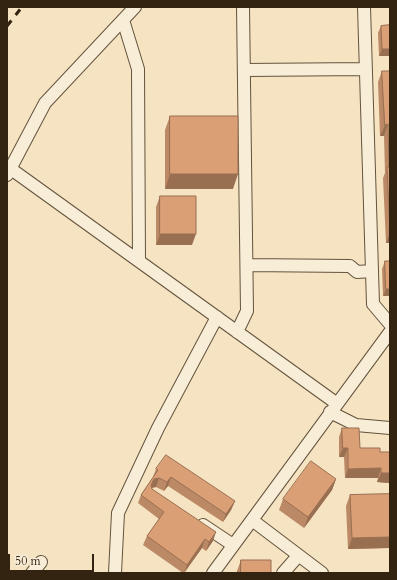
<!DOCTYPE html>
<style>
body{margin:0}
#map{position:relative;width:397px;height:580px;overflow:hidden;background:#f5e3c2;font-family:Cardo,serif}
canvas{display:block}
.frame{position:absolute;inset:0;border:8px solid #332311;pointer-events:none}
.scale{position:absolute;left:8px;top:554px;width:86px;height:18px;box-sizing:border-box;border:2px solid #332311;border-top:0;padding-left:5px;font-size:12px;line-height:14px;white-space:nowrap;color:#332311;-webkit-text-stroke:3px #f8edd7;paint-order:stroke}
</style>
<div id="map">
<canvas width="397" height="580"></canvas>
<div class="frame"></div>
<div class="scale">50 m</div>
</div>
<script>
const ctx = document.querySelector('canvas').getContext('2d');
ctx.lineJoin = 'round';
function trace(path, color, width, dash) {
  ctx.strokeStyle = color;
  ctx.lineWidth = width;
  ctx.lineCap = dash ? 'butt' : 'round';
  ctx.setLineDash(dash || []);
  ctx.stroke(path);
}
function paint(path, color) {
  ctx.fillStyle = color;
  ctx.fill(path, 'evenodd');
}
const minor = new Path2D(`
 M364,7L373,304L390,324
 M123,20L138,69L139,261
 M244,70L366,69
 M11,169L336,403
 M7,175L45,103L135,7
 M247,265L350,266L357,272L372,271
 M237,332L247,311L243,7
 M330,412L356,425L390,428
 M252,520L322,573
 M203,525L233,545
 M32,573L41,562
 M115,573L118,513L158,428L217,317
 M213,573L390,332
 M283,573L298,556`);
trace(minor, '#64533d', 14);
trace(minor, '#f8edd7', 12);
trace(new Path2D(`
 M7,26L22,7`), '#332311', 3, [7, 7]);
paint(new Path2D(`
 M390,25V56H379L378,33L381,26Z
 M382,71H390V243H386L383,178L385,173L384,136H380L378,82Z
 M170,116L233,189H165V130Z
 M160,196L192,245H156V207Z
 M385,261H390V296H383L382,269Z
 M342,428L360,448L380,452H390V481L389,483L377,482L378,478H345L344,457H339V437Z
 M156,469L235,501L231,510L223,522L168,486L164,491L156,487L151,488L152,489L213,541L206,551L202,548L184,573H183L143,545L147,536L159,519L138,503L141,495L153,477Z
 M336,479L332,490L304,528L279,510L283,499Z
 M390,494V544L389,548L348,549L346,506L350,495Z
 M241,560L271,573H237V571Z`), '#bb8965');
paint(new Path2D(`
 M382,49H390V56H379Z
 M388,124L384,136H380L385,125Z
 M170,174H238L233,189H165Z
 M390,232V243H386Z
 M160,234H196L192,245H156Z
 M386,289H390V296H383Z
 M343,448H348L344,457H339Z
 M381,468L378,478H345L348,469Z
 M381,473H390V481L389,483L377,482Z
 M171,477L168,486L164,491L167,482Z
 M159,478L156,487L151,488V485L154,479Z
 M336,479L332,490L304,528L308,517Z
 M235,501L231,510L223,522L226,514Z
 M216,532L213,541L206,551L209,542Z
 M390,537V544L389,548L348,549L352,538Z
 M205,539L202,548L184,573L187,565Z`), '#996f52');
const building = new Path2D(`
 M390,25V49H382L381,26Z
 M382,71H390V232L387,167H389L388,124L385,125Z
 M170,116H238V174H170Z
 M160,196H196V234H160Z
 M385,261H390V289H386Z
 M342,428H359L360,448H380V452H390V473H381V468L348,469V448H343Z
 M166,455L235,501L226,514L171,477L167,482L159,478L154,479L151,485L152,489L216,532L209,542L205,539L187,565L147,536L164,512L141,495L158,470L156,469Z
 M311,461L336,479L308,517L283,499Z
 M390,494V537L352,538L350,495Z
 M241,560H271V573H241Z`);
paint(building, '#da9f75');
trace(building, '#996f52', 1);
</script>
